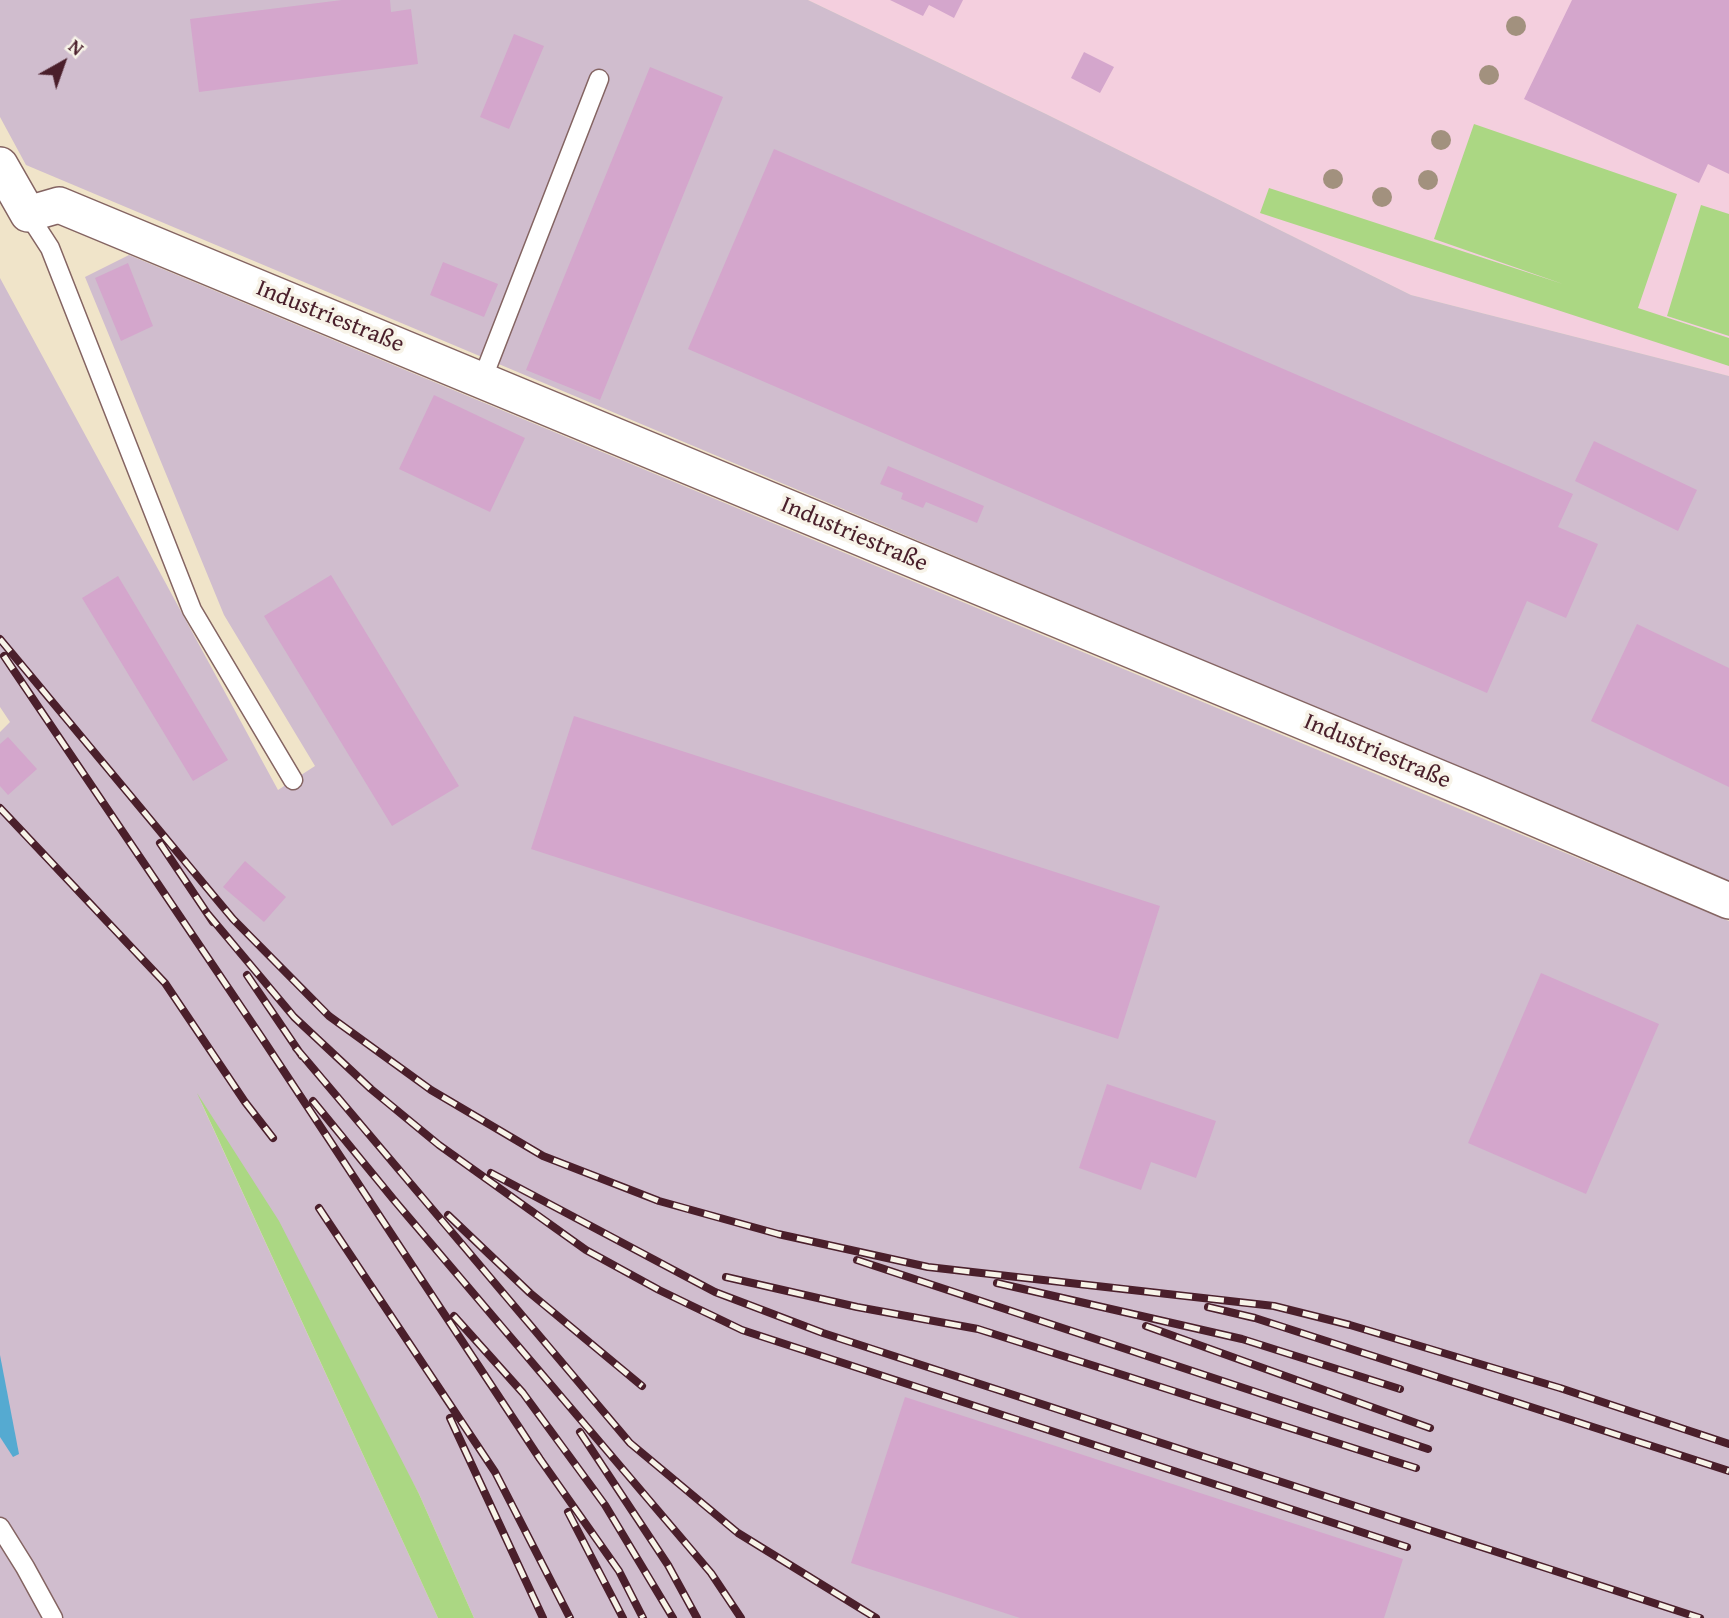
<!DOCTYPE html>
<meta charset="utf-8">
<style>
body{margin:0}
#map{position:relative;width:1729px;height:1618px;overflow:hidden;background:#f0e4c9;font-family:"Gentium Book Plus",serif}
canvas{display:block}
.north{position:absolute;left:28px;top:28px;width:70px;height:70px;-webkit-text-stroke:5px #f7f3e8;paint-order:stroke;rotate:40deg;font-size:19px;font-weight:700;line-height:28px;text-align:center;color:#4a1f2b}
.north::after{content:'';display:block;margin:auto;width:24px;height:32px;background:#4a1f2b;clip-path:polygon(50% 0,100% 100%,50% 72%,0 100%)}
</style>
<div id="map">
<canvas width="1729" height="1618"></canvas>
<div class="north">N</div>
</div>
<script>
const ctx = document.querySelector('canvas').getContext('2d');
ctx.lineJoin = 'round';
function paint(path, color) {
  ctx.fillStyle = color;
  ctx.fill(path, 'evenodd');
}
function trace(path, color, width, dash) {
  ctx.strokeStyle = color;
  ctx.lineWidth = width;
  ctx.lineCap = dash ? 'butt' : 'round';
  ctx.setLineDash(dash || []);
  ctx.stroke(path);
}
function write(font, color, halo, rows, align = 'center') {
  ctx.font = font + ' "Gentium Book Plus",serif';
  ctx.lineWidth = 7;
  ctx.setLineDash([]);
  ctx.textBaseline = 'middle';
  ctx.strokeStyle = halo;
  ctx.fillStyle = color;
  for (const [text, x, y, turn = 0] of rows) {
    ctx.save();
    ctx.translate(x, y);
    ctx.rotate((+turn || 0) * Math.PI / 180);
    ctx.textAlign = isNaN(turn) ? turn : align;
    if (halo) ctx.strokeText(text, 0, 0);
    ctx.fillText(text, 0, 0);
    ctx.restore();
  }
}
paint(new Path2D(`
 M808,0H1729V376L1411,295L1046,114Z`), '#f4cfde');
paint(new Path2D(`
 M0,0H808L1046,114L1411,295L1729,376V882L26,165L0,117Z
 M129,255L1729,921V1618H474L419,1494L200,1100L438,1618H0V732L10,722L0,707V278L278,790L315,766L224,615L85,277Z`), '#d0bdce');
paint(new Path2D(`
 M1474,124L1677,194L1638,308L1729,338V366L1260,213L1269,188L1563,284L1434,239Z
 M1701,205L1729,214V336L1667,316Z
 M197,1093L279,1221L419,1494L474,1618H438Z`), '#abd783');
paint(new Path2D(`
 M0,1355L19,1454L13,1457L0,1437Z`), '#55aad1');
paint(new Path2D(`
 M342,0H390L391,12L411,9L418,64L199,92L190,19Z
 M890,0H963L954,18L929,5L923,16Z
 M1572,0H1729V174L1708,164L1699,183L1524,99Z
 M514,34L544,46L509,129L480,117Z
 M1084,52L1114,67L1100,93L1071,78Z
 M650,67L723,97L600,400L526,370Z
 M774,149L1573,494L1558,527L1598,544L1566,618L1527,601L1487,693L688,349Z
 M443,262L498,284L484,317L430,295Z
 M128,263L153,326L121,341L95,278Z
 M434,395L525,438L490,512L399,469Z
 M1594,441L1697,490L1678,531L1575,481Z
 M888,466L984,506L977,523L926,502L923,508L901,499L903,493L880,484Z
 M331,575L459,786L392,826L264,616Z
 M118,576L228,760L193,781L82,598Z
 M1637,624L1729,668V787L1591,721Z
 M574,716L1160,906L1118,1039L531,849Z
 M8,737L37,769L8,795L0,786V744Z
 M245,861L286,897L264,922L223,887Z
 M1541,973L1659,1024L1586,1194L1468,1143Z
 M1107,1084L1216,1121L1196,1178L1151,1162L1141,1190L1079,1168Z
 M905,1397L1403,1559L1384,1618H1020L851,1563Z`), '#d4a6cc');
const lane = new Path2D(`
 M28,214L50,248L192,610L293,780
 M482,380L599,79
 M0,1527L25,1567L53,1618`);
const street = new Path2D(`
 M0,165L28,214L59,205L1478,794L1729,901`);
trace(lane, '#846462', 21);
trace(street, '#846462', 38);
trace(lane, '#fff', 18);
trace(street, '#fff', 35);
const rail = new Path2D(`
 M0,639L233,919L329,1016L431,1090L543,1156L659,1201L778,1234L928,1267L1274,1306L1350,1325L1560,1388L1729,1444
 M4,656L262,1038L540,1459L619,1571L643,1618
 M0,808L165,983L245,1102L273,1138
 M160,843L213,922
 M207,913L294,1017L371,1089L439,1145L586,1250L659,1290L742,1330L1407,1547
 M247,975L302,1056
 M296,1048L630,1443L738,1533L876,1618
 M313,1101L394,1200L711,1573L741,1618
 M491,1173L715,1292L823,1333L1700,1618
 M319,1208L495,1472L570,1618
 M448,1215L530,1293L642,1386
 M857,1260L1428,1449
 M726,1277L857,1307L978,1329L1416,1468
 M997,1283L1242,1339L1400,1389
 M1208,1307L1255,1318L1729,1471
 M454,1316L523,1393L605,1505L673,1618
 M1146,1326L1430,1428
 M450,1418L543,1618
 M580,1432L668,1565L697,1618
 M568,1512L623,1618`);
trace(rail, '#4a1f2b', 8);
trace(rail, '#f7f3e8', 5, [16]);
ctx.fillStyle = '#a2917e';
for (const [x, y] of [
 [1516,26],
 [1489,75],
 [1441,140],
 [1333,179],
 [1428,180],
 [1382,197]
]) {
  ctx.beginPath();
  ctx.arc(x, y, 10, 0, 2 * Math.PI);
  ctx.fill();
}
write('24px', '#4a1f2b', '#f7f3e8', [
 ["Industriestraße",330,317,22],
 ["Industriestraße",854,535,23],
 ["Industriestraße",1377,752,23]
]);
</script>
